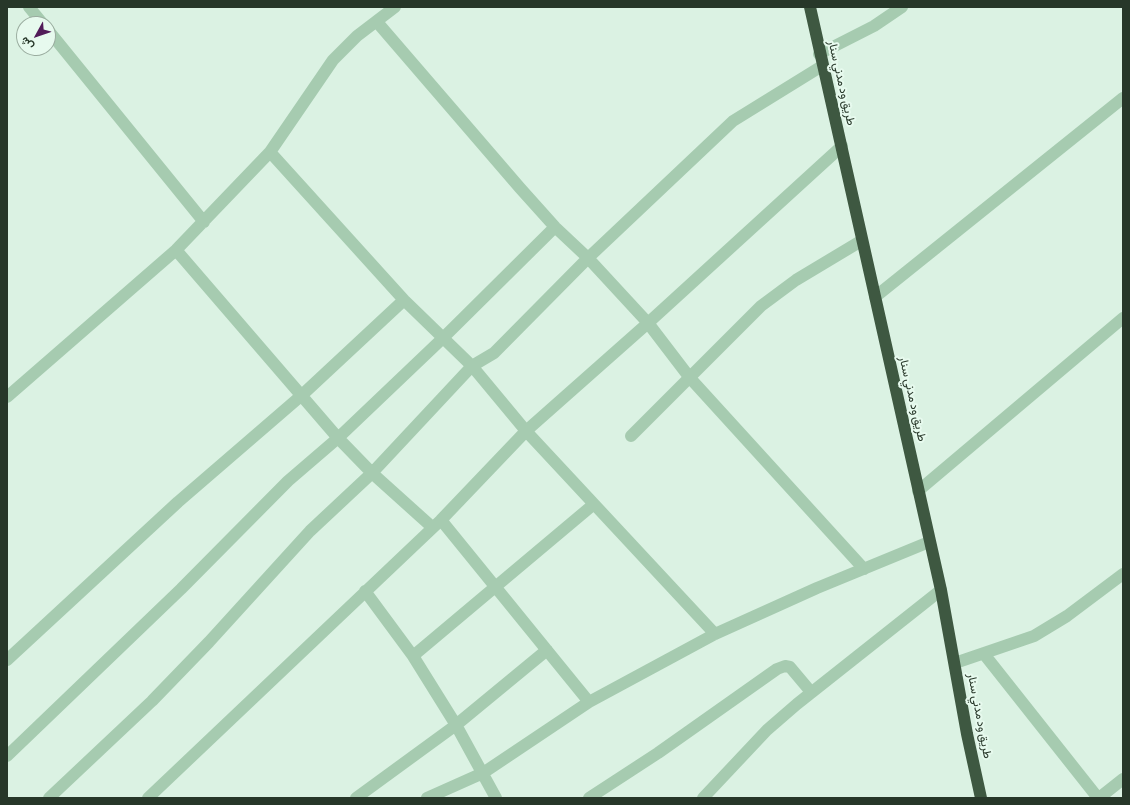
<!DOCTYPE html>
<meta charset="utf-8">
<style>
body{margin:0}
#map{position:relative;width:1130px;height:805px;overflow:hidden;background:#dbf2e3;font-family:"Sofia Sans Condensed",Vazirmatn,sans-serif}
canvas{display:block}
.frame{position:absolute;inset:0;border:8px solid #273729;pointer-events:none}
.north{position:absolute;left:16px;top:16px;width:40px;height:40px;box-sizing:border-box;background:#e7faee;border:1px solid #9aac9f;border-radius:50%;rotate:230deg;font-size:11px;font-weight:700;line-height:16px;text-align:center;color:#273729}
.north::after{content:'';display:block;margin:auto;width:14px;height:18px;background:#521c59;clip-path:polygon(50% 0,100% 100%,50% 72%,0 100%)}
</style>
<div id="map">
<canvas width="1130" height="805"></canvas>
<div class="frame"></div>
<div class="north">ش</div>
</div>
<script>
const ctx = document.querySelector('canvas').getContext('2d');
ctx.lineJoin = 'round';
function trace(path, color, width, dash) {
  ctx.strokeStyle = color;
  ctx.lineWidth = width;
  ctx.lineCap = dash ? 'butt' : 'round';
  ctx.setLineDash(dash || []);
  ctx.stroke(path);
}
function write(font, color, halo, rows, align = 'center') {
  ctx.font = font + ' "Sofia Sans Condensed",Vazirmatn,sans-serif';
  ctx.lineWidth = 4;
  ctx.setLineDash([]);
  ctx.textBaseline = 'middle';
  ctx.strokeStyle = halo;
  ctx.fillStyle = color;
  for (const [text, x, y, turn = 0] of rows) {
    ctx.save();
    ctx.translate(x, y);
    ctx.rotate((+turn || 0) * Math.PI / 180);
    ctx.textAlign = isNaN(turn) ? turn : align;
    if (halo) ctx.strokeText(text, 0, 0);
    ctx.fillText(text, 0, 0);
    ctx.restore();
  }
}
trace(new Path2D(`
 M29,7L43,24
 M377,22L520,188L555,227L588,258L648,323L690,378L864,569
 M48,30L204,222
 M819,54L874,26L902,7
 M270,152L404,300L472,366L526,431L715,634
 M176,250L338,438L372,473L432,527
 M875,297L1123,98
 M7,397L176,250L270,152L333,60L357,36L395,7
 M631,436L761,306L796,280L861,241
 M918,491L1123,318
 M441,520L526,431L648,323L842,146
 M365,591L413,656L456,725L496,798
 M984,654L1098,798
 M413,656L594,504
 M7,660L178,502L302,395L404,300
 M955,663L1034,636L1067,616L1123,574
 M7,756L181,589L288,481L338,438L443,338L555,227
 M49,798L152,701L209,642L310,531L372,473L472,366L494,353L588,258L733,121L822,66
 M148,798L441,520L589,702L715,634L817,588L929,542
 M356,798L456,725L547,650
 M427,798L483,773L589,702
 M589,798L658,753L777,669L785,666L790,667L811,692
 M703,798L767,730L797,704L941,590
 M1099,798L1123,779`), '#a6cbb0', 12);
trace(new Path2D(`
 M810,7L941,590L967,734L981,798`), '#3e5841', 12);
write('12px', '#273729', '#e7faee', [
 ["طريق ود مدني سنار",841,83,77],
 ["طريق ود مدني سنار",912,399,77],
 ["طريق ود مدني سنار",979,716,79]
]);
</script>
